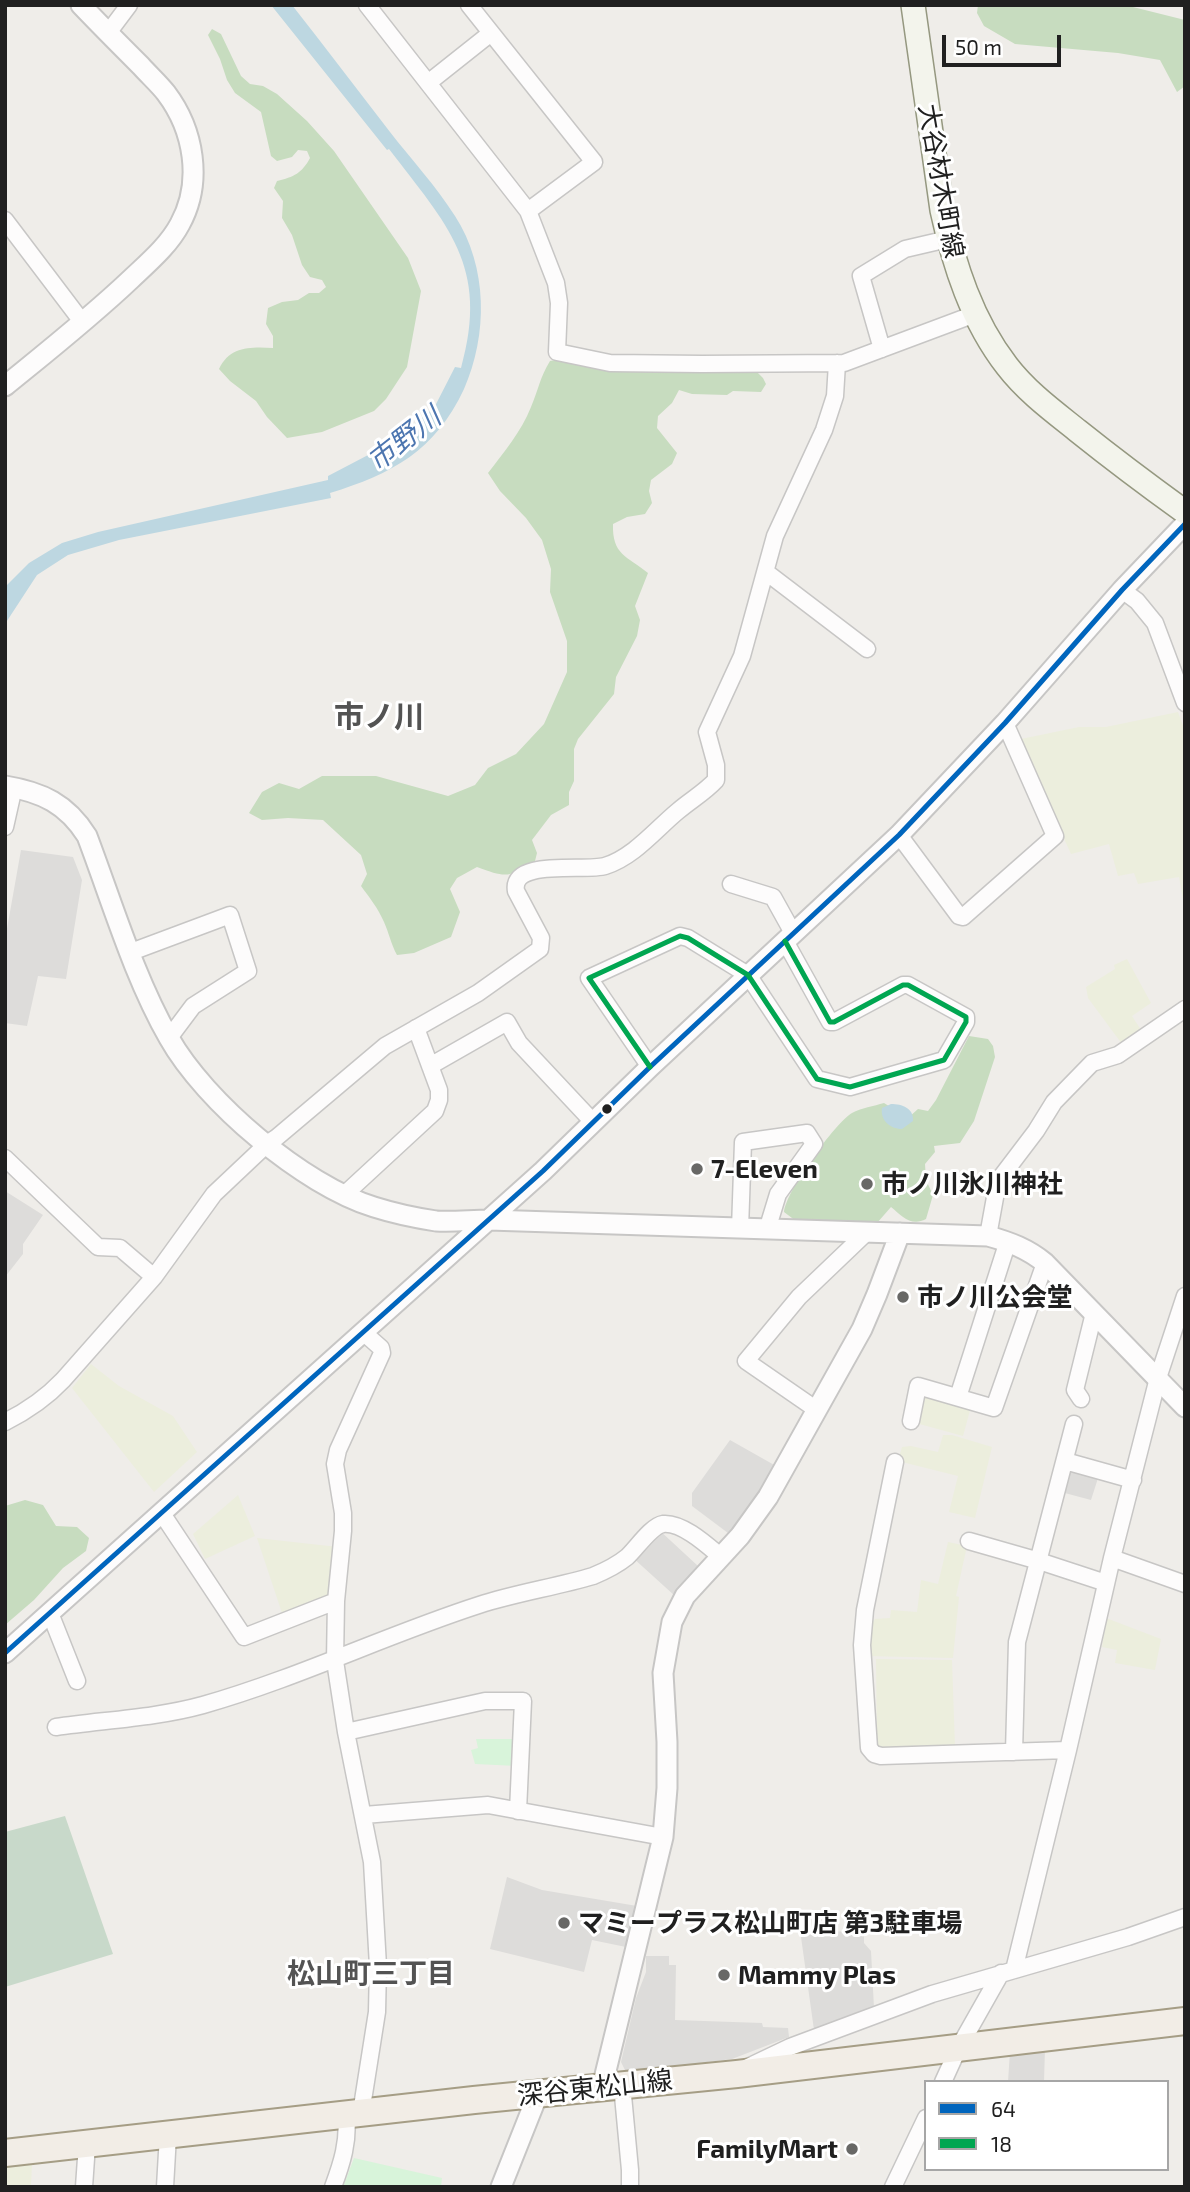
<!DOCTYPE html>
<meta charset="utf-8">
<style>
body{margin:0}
#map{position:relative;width:1190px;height:2192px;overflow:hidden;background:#efede9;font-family:"Exo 2",sans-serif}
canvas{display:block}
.frame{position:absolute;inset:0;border:7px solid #202020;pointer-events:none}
.legend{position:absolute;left:924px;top:2080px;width:245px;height:91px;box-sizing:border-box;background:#fff;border:2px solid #a6a6a6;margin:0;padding:9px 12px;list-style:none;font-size:21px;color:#202020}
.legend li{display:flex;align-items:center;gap:14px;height:35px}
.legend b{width:35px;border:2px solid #a6a6a6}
.scale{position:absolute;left:942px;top:35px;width:119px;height:32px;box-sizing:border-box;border:4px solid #202020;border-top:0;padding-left:9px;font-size:21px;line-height:24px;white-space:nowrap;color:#202020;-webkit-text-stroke:5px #fff;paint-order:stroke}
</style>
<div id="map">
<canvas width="1190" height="2192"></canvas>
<div class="frame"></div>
<ul class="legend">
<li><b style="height:9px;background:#0065bd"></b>64</li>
<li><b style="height:9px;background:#00a651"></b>18</li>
</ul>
<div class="scale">50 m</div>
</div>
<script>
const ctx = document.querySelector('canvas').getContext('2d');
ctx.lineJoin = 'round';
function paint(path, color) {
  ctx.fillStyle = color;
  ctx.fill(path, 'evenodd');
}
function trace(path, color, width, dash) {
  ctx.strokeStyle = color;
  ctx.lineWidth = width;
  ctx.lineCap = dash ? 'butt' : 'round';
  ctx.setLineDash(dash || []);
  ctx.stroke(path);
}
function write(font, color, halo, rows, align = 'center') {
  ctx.font = font + ' "Exo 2","Noto Sans JP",sans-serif';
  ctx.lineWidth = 6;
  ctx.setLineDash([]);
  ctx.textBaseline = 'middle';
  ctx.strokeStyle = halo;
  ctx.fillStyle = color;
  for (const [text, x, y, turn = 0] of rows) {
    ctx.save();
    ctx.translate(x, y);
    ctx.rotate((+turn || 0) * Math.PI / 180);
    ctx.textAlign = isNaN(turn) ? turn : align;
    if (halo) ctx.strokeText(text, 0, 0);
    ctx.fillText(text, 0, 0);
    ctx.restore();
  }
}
paint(new Path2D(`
 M21,850L73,857L82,880L66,979L38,976L27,1026L5,1023V940Z
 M5,1191L43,1215L23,1244V1254L5,1277Z
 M730,1440L776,1466L745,1514L728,1533L692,1506V1493Z
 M1071,1468L1099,1475L1091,1500L1061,1492L1067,1470Z
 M658,1529L698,1566L675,1596L632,1557Z
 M507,1877L542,1890L637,1906L626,1947L592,1940L584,1972L490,1949Z
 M864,1931V1943L871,1951L874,2008L814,2030L801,1937L810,1932Z
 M646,1956H669V1965H676L675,2020L762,2023L763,2027L788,2028L789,2037L732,2059L626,2072L621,2062L636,1998L646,1972Z
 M1045,2048L1044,2082H1008L1010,2051Z`), '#dddcda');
paint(new Path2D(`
 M1178,712L1185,731L1184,906L1179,877L1138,884L1134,873L1118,876L1109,844L1071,854L1020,742L1021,739L1079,727H1106Z
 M1127,959L1151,1003L1132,1016L1141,1030L1122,1044L1088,998L1086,987L1115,969L1114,965Z
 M91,1364L119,1386L173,1416L197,1452L154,1492L72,1388Z
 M926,1394L971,1407L963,1436L916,1423L922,1398Z
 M943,1435H952L992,1447L975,1518L949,1512L958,1476L898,1461L902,1447L911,1446L938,1452Z
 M238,1495L255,1536L205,1559L193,1534Z
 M257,1538L338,1547L331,1597L283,1616Z
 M948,1542L967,1546L956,1596L959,1597L953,1658L866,1656L869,1627L875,1619L890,1618L891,1610L917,1612L921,1580L938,1584Z
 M1106,1618L1161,1639L1155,1670L1115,1663L1117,1650L1102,1647Z
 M876,1659L952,1660L955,1747L882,1749L877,1744Z
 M32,2162L31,2187H5V2164Z`), '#eceedd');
paint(new Path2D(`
 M978,5H1125L1185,20V86L1177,92L1160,60L1118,53L1015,44L984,26L977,13Z
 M212,29L221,34L241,76L250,84L263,86L277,94L307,121L334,151L408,258L421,291L407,367L386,399L374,411L322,432L287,438L267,417L256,401L230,381L219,369C230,346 251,347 273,348V336L266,324L268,308L282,302L298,300L309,293H319L326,287L322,280L310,277L302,265L292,235L282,218L283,201L274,188L277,181C294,177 302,173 310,158L307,151L298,150L292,157L277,161L271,156L261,112L235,93L227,80L220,59L208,35Z
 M561,359L756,371L763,378L766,384L761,392L733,391L727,395L692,394L679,390L672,403L658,416L657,428L677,453L672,464L651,480L649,491L652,503L645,514L627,517L613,524C612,555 627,556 648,573L635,606L640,620L637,636L616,677L614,694L578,739L574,749V781L569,792V805L551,815L532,840L537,853L535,861C508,878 507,878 477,867L457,878L450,889L460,912L451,937L414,953L397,955C391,944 389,933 384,922C378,908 369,897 361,886L367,874L361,855L323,820L288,818L262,820L249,813L262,792L279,783L299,789L322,776H376L448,796L475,785L488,768L516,754L544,724L567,672V641L550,592L551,569L542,540L526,518L500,491L488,473C504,452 521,432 531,407C538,391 540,377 550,361Z
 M969,1036L988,1039L993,1046L995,1057L974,1121L960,1143L934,1146L935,1152L925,1164L926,1180L933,1195L926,1219C911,1227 902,1216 891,1207L877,1223L796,1221L784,1212C786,1191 835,1123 852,1113C861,1108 874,1106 884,1103L908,1118L918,1109L928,1111L936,1100Z
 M25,1500L43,1505L56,1526L77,1527L89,1538L86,1551L63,1568L34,1600L5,1625V1506Z`), '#c7dcbf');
paint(new Path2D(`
 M65,1816L113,1954L5,1987V1832Z`), '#c8d9ca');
paint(new Path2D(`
 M476,1739H517V1766L475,1764L471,1750L478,1748Z
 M354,2158L442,2178L441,2187H343Z`), '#d8f4da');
paint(new Path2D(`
 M271,5H292C325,47 357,89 390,132C411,159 436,186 455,216C488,267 488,335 464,389C435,451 392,474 330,493L331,498L119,540L68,555L37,575L5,624V587L29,563L62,543L98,532L328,480V476L391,443L434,408L455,367L461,368C490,266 447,225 389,149L387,150Z
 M891,1104C902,1104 914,1108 913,1121L902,1129C890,1129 880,1120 882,1108Z`), '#bdd7e1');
const minor = new Path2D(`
 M367,5L528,211L556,283L559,303L557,352L610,363L702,364L844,363L975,314
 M469,5L594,162L528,211
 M108,33L129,5
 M428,83L491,33
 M5,220L83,323
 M882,349L861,276L905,249L948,239
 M766,572L867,649
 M1122,590L1137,601L1155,623L1185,703
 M5,827L14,787
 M899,835L959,916L963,917L1055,836L1005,723
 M731,884L773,897L793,933
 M131,952L230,915L248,971L193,1006L169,1038
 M430,1066L507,1022L519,1043L593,1122
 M650,1067L589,978L680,936L688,938L748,975L817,1079L850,1087L944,1060L966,1022V1017L908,985H903L834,1022H830L785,941
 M5,1158L98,1247L120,1248L154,1277
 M344,1195L435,1111L439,1100V1090L416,1028
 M740,1229L743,1142L807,1133L814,1144L778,1194L767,1230
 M988,1236L998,1181L1036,1131L1054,1102L1092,1063L1118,1055L1185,1009
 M958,1397L1008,1241
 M1081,1399L1075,1390L1094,1313
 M817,1410L746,1361L799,1297L866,1233
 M911,1421L918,1386L994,1408L1045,1263
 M5,1422C27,1411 46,1398 63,1380L154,1277L214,1194L267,1144L276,1138L385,1046L478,993L540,949L541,938L516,891C510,858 586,872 605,866C634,857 656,829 678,811C691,800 705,792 716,780V765L707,732L742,656L775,536L824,430L835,396L837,363
 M1065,1461L1133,1480
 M895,1462L865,1610L862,1645L869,1748L874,1754L881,1756L1068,1750
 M161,1512L244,1637L336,1601
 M969,1541L1039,1561L1106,1583
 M1112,1558L1185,1584
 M50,1613L77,1681
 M56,1727C104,1720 156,1718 203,1705C298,1678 386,1635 479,1605C516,1593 556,1587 593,1576C605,1571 616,1566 627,1557C636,1549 651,1526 663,1524C682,1522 707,1545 720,1556
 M346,1732L485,1701H523L518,1811
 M1014,1752L1017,1642L1074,1424
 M364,1815L488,1805L663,1837
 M1014,1970L1068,1750L1112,1558L1158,1378L1185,1296
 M748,2067L790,2047L932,1994L1128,1937L1185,1917
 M943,2082L958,2049L1001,1973
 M622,2085L630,2170V2187
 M361,2113L377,2012L378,1966L372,1862L346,1732L335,1661L336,1601L343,1531V1513L335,1464L338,1450L382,1353L381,1348L363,1332
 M84,2187L87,2144
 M165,2187L168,2135
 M333,2187C342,2163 349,2141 346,2115
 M893,2187L926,2118`);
const tertiary = new Path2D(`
 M5,386C48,351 91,317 131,279C149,262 169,245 180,224C203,182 194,130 166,93C159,84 149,75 141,66C121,46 101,26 81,5
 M5,786C42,792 67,804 87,836C112,902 134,977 169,1038C205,1102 303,1185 374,1207C393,1213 416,1218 436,1221C453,1222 472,1220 489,1220L988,1236C1010,1242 1028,1249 1045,1263L1185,1407
 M5,1653L543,1171L650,1067L899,835L1005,723L1122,590L1185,524
 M602,2087L663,1837L667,1788V1742L663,1673L672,1622L685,1596L740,1536L768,1497L862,1329L877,1294L900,1233
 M501,2187L538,2094`);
const secondary = new Path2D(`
 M913,5L942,210C954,265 972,321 1007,366C1027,392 1053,411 1078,431C1113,459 1149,486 1185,512`);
const primary = new Path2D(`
 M5,2153L474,2100L737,2074L1185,2021`);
trace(minor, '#c7c6c5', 19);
trace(tertiary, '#c7c6c5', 23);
trace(secondary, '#959880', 26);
trace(primary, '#a59d85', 30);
trace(minor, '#fdfcfc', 16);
trace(tertiary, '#fdfcfc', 19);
trace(secondary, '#f3f4ec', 23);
trace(primary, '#f2ede6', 26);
trace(new Path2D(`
 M5,1653L543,1171L650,1067L899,835L1005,723L1122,590L1185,524`), '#0065bd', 5);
trace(new Path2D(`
 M650,1067L589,978L680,936L688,938L748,975L817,1079L850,1087L944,1060L966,1022V1017L908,985H903L834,1022H830L785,941`), '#00a651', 5);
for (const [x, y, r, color] of [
 [607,1109,6,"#202020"],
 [697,1169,7,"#686866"],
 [867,1184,7,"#686866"],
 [903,1297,7,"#686866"],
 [564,1923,7,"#686866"],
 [724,1975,7,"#686866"],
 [852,2149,7,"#686866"]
]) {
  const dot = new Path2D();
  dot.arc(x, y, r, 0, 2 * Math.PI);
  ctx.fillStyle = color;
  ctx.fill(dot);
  trace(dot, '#fff', 2.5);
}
write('26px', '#202020', '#fff', [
 ["大谷材木町線",941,181,80],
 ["深谷東松山線",595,2088,-6]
]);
write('bold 26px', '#202020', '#fff', [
 ["7-Eleven",711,1169],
 ["市ノ川氷川神社",881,1184],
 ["市ノ川公会堂",917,1297],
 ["マミープラス松山町店 第3駐車場",578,1923],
 ["Mammy Plas",738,1975],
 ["FamilyMart",838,2149,"right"]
], 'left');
write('italic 28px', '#4d76b0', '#fff', [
 ["市野川",404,439,-38]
]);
write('bold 28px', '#535353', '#fff', [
 ["松山町三丁目",371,1974]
]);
write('bold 30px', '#535353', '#fff', [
 ["市ノ川",379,717]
]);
</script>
